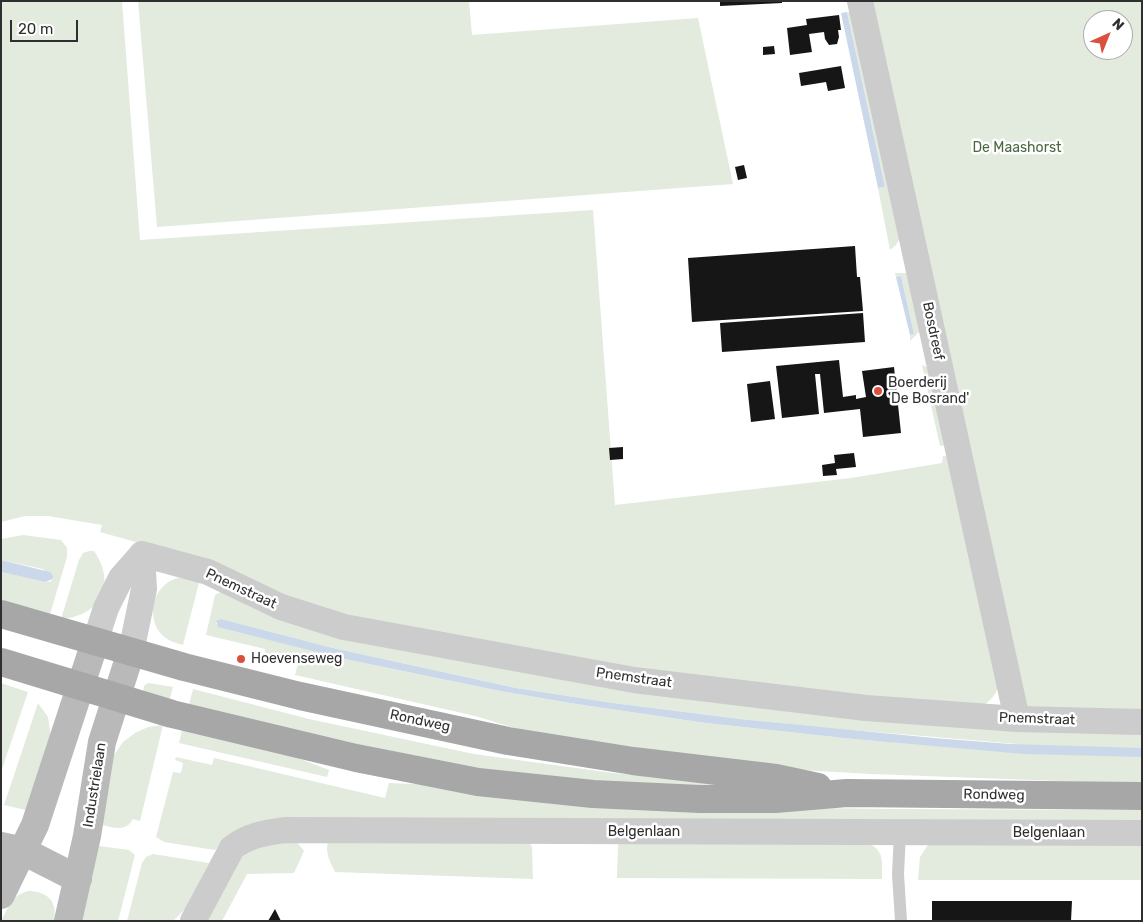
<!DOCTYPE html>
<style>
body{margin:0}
#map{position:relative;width:1143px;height:922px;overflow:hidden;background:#fff;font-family:Rubik,sans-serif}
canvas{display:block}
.frame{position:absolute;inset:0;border:2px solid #2f2f2f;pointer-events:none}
.north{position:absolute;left:1083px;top:10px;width:50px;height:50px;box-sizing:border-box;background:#fff;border:1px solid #acacac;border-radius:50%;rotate:44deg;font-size:14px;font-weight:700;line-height:20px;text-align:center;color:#2f2f2f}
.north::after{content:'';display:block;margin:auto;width:18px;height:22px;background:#da503d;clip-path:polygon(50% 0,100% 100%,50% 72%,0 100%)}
.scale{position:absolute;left:10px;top:20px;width:68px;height:22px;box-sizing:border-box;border:2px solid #2f2f2f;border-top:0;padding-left:6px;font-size:15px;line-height:18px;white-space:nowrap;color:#2f2f2f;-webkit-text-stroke:4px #fff;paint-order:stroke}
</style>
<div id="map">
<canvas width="1143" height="922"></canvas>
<div class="frame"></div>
<div class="north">N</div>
<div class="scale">20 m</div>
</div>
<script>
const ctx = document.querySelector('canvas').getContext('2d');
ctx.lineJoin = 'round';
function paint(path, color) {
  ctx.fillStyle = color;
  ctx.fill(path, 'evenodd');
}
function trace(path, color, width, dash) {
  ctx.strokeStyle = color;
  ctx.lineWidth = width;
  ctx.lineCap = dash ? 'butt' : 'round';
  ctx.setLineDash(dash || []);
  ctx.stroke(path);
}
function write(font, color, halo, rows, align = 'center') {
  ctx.font = font + ' Rubik,sans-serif';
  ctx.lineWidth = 5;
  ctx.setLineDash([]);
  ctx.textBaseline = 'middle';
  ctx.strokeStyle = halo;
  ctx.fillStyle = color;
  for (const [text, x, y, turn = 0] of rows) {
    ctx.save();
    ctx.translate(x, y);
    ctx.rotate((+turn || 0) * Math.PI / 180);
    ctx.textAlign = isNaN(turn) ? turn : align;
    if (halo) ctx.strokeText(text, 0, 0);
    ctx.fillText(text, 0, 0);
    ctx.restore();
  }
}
paint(new Path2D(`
 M1,1H122L140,240L593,210L615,505L851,478L942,463L943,456H947L1000,683C995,697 988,705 974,709L606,667L303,606L207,562L100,532L102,525L48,516H25L1,522Z
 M138,1H469L472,35L698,18L733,184L157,227Z
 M849,1H1142V784L871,774L747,767L518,729L475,716L295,675L299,660L265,653V649L206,635L215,595L224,590L270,612L1014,725L903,233L896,245L890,250L878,188L885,187L847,12L852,13ZM1093,20H1123V50H1093ZM221,619L333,648L516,688L613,703L740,719L828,728L1018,744L1020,753L853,739L706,723L576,704L500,691L340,658L216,624V622Z
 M895,273H907L924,327L910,341V335L914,334L901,276L896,277Z
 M922,365L929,368L947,445L940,446Z
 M23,535L61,540L67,548V557L48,621L1,606V572L48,582L52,581L43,569L1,560V539Z
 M89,551H94C117,584 101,616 61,619L79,560L83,553Z
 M189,576L200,579L183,645C176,643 168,641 162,635C148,620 151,595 167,583C174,578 181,577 189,576Z
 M1,683L28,692L1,772Z
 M148,683L173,687L169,702L143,693L144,686Z
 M193,689L309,719L474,754L613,773L723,782L715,793L466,773L188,708Z
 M38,703L48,717L51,738L30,811L4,805Z
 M163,725L140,821L133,819C126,832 114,828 102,825L114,755L123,742L135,733L148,727Z
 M183,726L248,739L329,770L327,777L179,743Z
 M176,757L212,765L214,758L385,798L389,783L461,786L672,806L894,809L1142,810V823L267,821C242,823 231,833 215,850L164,842L156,837L173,772L181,773L183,763L175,760Z
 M296,841L304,851L294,873L247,874L222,921H206L242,855L265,843Z
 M622,841L867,842C885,852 882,860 882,879L617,878L618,845Z
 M328,842L530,843L532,847L533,879L335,872C330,862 325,853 328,842Z
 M1142,842V880H918L920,857L928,845Z
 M99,846L129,850L135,855L118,921H81Z
 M153,854L209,863L185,909L173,921H127L142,863L146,857Z
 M28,891C47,891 58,901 54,921H1C8,908 12,895 28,891Z`), '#e2ebde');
paint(new Path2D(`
 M847,12L885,187L878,188L841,13Z
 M901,276L914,334L910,335L896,277Z
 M1,560L50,572L53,576L52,579L46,582L1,572Z
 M221,619L333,648L516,688L613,703L740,719L934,738L1011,744L1142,748V757L1024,754L853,739L706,723L576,704L500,691L340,658L218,627L216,621Z`), '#cbd8ea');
paint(new Path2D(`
 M720,1H782V3L720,6Z
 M839,15L841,30H838L839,37L837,44L829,45L825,39L824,32L809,34L812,52L790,55L787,28L807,25L806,19Z
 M774,46L775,54L763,55V47Z
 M841,66L845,88L828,91L826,82L801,86L799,73Z
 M744,165L747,178L738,180L735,167Z
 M855,246L857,277H860L863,311L692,322L688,258Z
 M863,313L865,342L722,352L720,323Z
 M839,360L843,397L856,395V399L866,397L862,371L894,367L901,433L863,437L860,409L824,413L820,374H815L819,414L782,418L776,366Z
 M770,381L775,419L751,422L747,384Z
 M623,447V459L610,460L609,448Z
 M854,453L856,467L836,469L837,475L823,476L822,465L835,463L834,455Z
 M932,901H1072L1071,921H932Z
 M275,909L281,921H268Z`), '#161616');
trace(new Path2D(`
 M900,833L898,874L901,921`), '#ccc', 12);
trace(new Path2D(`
 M860,1L1017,719
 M142,554L208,572L281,607L344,627L634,680L866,708L1017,719L1142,722
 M95,642L106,608L121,578L142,554
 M131,652L144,589L142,554
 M193,921L232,848C248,835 265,833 285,830L1142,833`), '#ccc', 26);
trace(new Path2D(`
 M1,846L23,851L78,879
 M1,895L35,825L95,642
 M68,921L87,836L102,742L131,652`), '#b9b9b9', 28);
trace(new Path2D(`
 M1,614L184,667L300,696L508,741L633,761L776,778L818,787
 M1,662L172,714L356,758L478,782L593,794L700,799H775L847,793L1142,796`), '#a7a7a7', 28);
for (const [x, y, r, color] of [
 [878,391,5,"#da503d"],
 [241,659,5,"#da503d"]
]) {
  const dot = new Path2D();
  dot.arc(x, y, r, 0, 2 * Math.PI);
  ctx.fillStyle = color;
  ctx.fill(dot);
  trace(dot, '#fff', 2);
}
write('14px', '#4a683f', '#fff', [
 ["De Maashorst",1017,148]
]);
write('14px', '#2f2f2f', '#fff', [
 ["Bosdreef",933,331,78],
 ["Pnemstraat",241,589,25],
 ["Pnemstraat",634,678,8],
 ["Pnemstraat",1037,719,2],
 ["Rondweg",420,721,12],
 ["Industrielaan",95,785,-81],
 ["Rondweg",994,795,1],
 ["Belgenlaan",644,832],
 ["Belgenlaan",1049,833]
]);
write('14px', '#2f2f2f', '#fff', [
 ["Boerderij",888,383],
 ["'De Bosrand'",888,399],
 ["Hoevenseweg",251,659]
], 'left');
</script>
